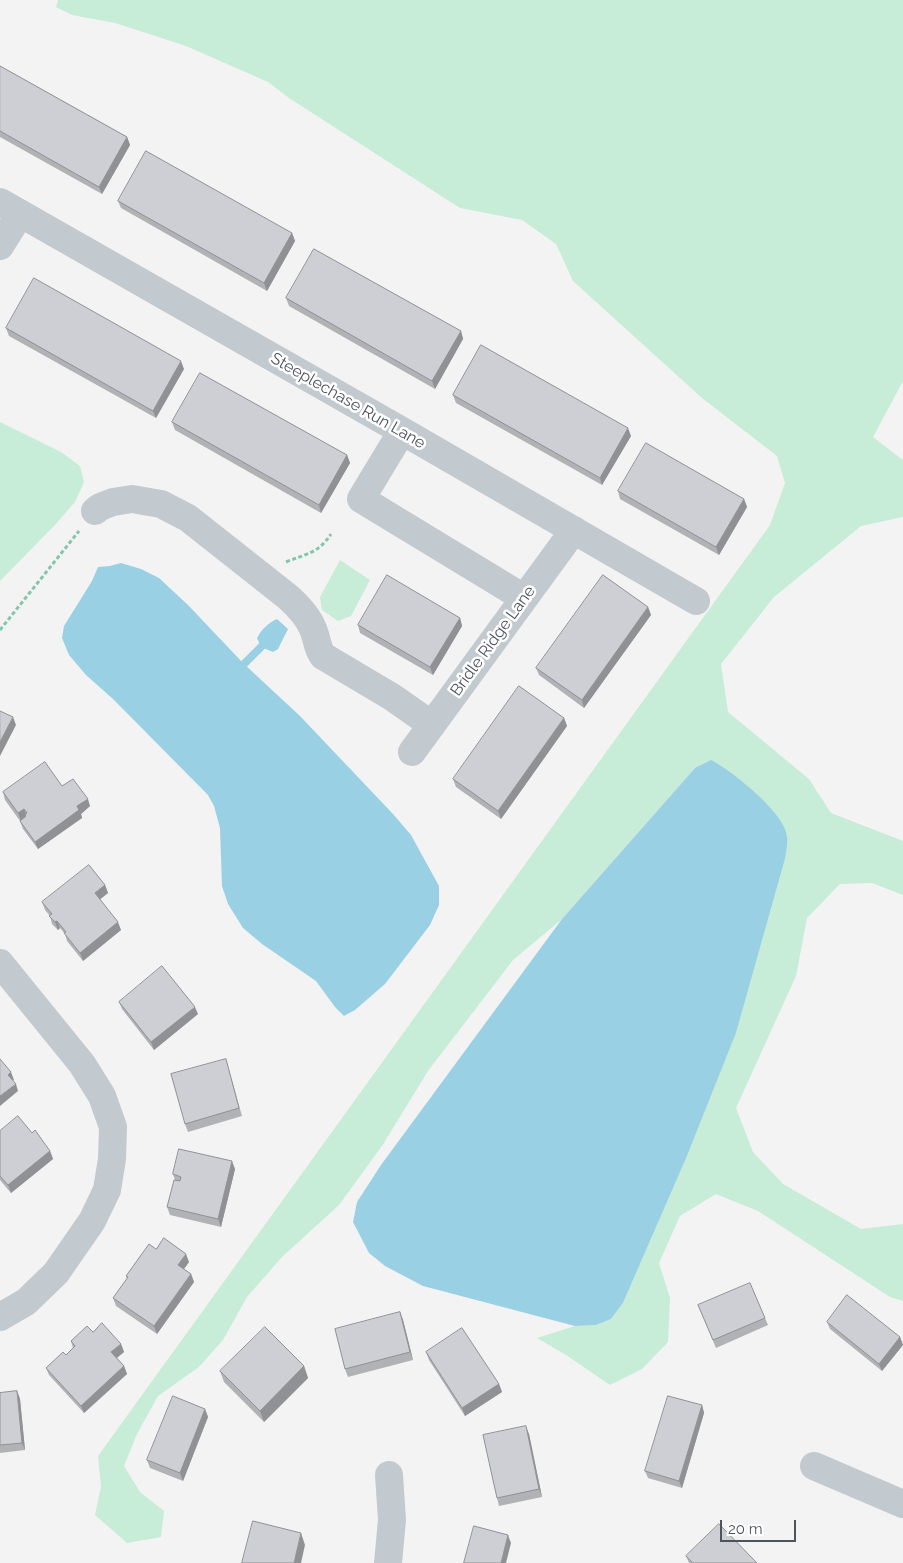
<!DOCTYPE html>
<style>
body{margin:0}
#map{position:relative;width:903px;height:1563px;overflow:hidden;background:#f4f3f3;font-family:Raleway,sans-serif}
canvas{display:block}
.scale{position:absolute;left:720px;top:1520px;width:76px;height:22px;box-sizing:border-box;border:2px solid #4c545e;border-top:0;padding-left:6px;font-size:15px;line-height:18px;white-space:nowrap;color:#4c545e;-webkit-text-stroke:4px #fff;paint-order:stroke}
</style>
<div id="map">
<canvas width="903" height="1563"></canvas>
<div class="scale">20 m</div>
</div>
<script>
const ctx = document.querySelector('canvas').getContext('2d');
ctx.lineJoin = 'round';
function paint(path, color) {
  ctx.fillStyle = color;
  ctx.fill(path, 'evenodd');
}
function trace(path, color, width, dash) {
  ctx.strokeStyle = color;
  ctx.lineWidth = width;
  ctx.lineCap = dash ? 'butt' : 'round';
  ctx.setLineDash(dash || []);
  ctx.stroke(path);
}
function write(font, color, halo, rows, align = 'center') {
  ctx.font = font + ' Raleway,sans-serif';
  ctx.lineWidth = 5;
  ctx.setLineDash([]);
  ctx.textBaseline = 'middle';
  ctx.strokeStyle = halo;
  ctx.fillStyle = color;
  for (const [text, x, y, turn = 0] of rows) {
    ctx.save();
    ctx.translate(x, y);
    ctx.rotate((+turn || 0) * Math.PI / 180);
    ctx.textAlign = isNaN(turn) ? turn : align;
    if (halo) ctx.strokeText(text, 0, 0);
    ctx.fillText(text, 0, 0);
    ctx.restore();
  }
}
paint(new Path2D(`
 M58,0H903V381L873,437L903,460V517L861,526L774,597L721,664L728,712L809,779L831,813L903,841V895L872,883L840,884L807,918L796,976L736,1108L753,1152L783,1184L861,1229L903,1224V1301L890,1297L758,1211L716,1194L680,1216L659,1263L670,1298L668,1342L642,1369L610,1385L566,1355L537,1338L575,1326L596,1325L611,1319L623,1303L687,1156L736,1033L785,859L787,834L695,768L562,919L513,960L428,1071L382,1146L339,1205L282,1257L247,1297L223,1340L199,1367L158,1396L137,1434L124,1466L140,1492L164,1511L161,1537L127,1543L95,1515L101,1487L98,1456L770,525L785,483L777,456L702,398L573,281L556,244L522,220L460,208L289,98L268,82L186,46L115,23L72,15L56,7Z
 M0,422L61,452L80,466L84,482L75,502L54,526L0,581Z
 M340,560L370,580L351,616L338,621L322,610L320,597Z`), '#c7ecd7');
paint(new Path2D(`
 M121,563L141,569L159,578L188,605L244,664L300,716L393,814L411,835L439,886V905L430,925L385,984L355,1010L344,1016L335,1007L316,981L262,944L243,928L228,904L222,886L220,828L214,806L208,795L113,699L86,675L69,655L62,638L64,626L92,581L98,567L110,566Z
 M277,619L288,629L278,649L273,652L261,647L257,638C262,629 268,623 277,619Z
 M711,760C731,770 785,813 787,836C788,843 786,852 785,859L736,1033L687,1156L623,1303L611,1319L596,1325L575,1326L423,1286L385,1266L369,1253L353,1222L357,1202L381,1165L562,919L695,768Z`), '#99d0e4');
trace(new Path2D(`
 M244,664L261,647`), '#99d0e4', 8);
trace(new Path2D(`
 M286,562C305,554 318,554 331,534
 M0,630L79,531`), '#82c7a9', 3, [4, 2.5]);
trace(new Path2D(`
 M0,202L402,431L696,601
 M0,246L20,214
 M402,431L361,499L524,598
 M95,511L100,507L113,502L132,499L161,504L188,518L288,597C298,606 308,616 313,629C317,638 317,648 323,656L392,697L432,725
 M412,752L574,530
 M0,963L82,1064L102,1096L113,1127L112,1159L107,1190L92,1221L56,1273L26,1302L0,1317
 M814,1466L903,1504
 M388,1563L392,1520L389,1475`), '#c2c9cf', 28);
paint(new Path2D(`
 M0,66L127,137L130,145L102,194L0,137Z
 M118,201L292,233L295,241L267,291L121,208Z
 M286,298L461,331L463,339L435,389L289,306Z
 M6,328L184,369L156,418L9,336Z
 M453,395L631,436L602,485L456,403Z
 M172,422L347,455L350,463L321,513L175,430Z
 M618,491L744,499L747,507L719,555L620,499Z
 M648,607L651,615L584,708L539,675L536,668Z
 M460,618L462,626L433,675L360,633L358,625Z
 M564,718L567,726L501,819L456,787L453,779Z
 M62,786L90,806L81,814L82,818L38,849L23,829L20,821L5,800L3,792Z
 M105,885L108,893L100,899L121,930L83,961L67,941L65,934L60,928L58,930L52,924L50,916L45,910L42,902Z
 M119,1002L198,1014L154,1050L122,1009Z
 M226,1059L242,1116L188,1132L185,1124Z
 M0,1131L32,1133L50,1151L53,1159L11,1193L0,1180Z
 M235,1169L221,1227L170,1215L167,1207L175,1180L173,1174Z
 M156,1249L189,1262L184,1269L191,1274L194,1282L157,1334L116,1306L113,1298L127,1279L126,1276Z
 M698,1305L765,1318L768,1325L716,1348Z
 M400,1312L403,1320L413,1360L348,1377L345,1369Z
 M827,1322L900,1337L903,1345L882,1371L830,1329Z
 M93,1332L121,1344L124,1352L117,1358L124,1366L127,1374L84,1413L49,1375L46,1368L66,1355L73,1348L71,1341Z
 M426,1352L499,1384L502,1392L465,1416L429,1360Z
 M304,1366L308,1378L264,1422L224,1382L220,1371Z
 M17,1391L20,1399L25,1450L0,1453V1393Z
 M702,1405L704,1413L682,1488L648,1478L645,1471Z
 M205,1409L208,1417L183,1481L150,1468L147,1460Z
 M529,1434L542,1497L499,1506L497,1498Z
 M686,1556L757,1563H689Z`), '#b0b2b6');
paint(new Path2D(`
 M127,137L130,145L102,194L99,187Z
 M292,233L295,241L267,291L264,283Z
 M461,331L463,339L435,389L432,381Z
 M181,361L184,369L156,418L153,411Z
 M628,428L631,436L602,485L600,478Z
 M347,455L350,463L321,513L319,505Z
 M744,499L747,507L719,555L716,547Z
 M648,607L651,615L584,708L582,700Z
 M460,618L462,626L433,675L430,667Z
 M13,717L16,725L0,756V742Z
 M564,718L567,726L501,819L498,811Z
 M88,799L90,806L81,814L82,818L38,849L35,842L77,806Z
 M24,809L27,817L25,815L26,817L21,821L18,813Z
 M105,885L108,893L98,901L95,893Z
 M57,921L60,928L58,930L55,922Z
 M118,922L121,930L83,961L80,953Z
 M195,1007L198,1014L154,1050L151,1042Z
 M11,1072L14,1080L11,1082L8,1075Z
 M16,1084L18,1091L0,1106V1096Z
 M50,1151L53,1159L11,1193L8,1185Z
 M232,1161L235,1169L221,1227L218,1219Z
 M186,1254L189,1262L181,1273L178,1265Z
 M191,1274L194,1282L157,1334L154,1326Z
 M400,1312L403,1320L413,1360L410,1352Z
 M900,1337L903,1345L882,1371L879,1364Z
 M121,1344L124,1352L114,1360L111,1352Z
 M124,1366L127,1374L84,1413L81,1406Z
 M304,1366L308,1378L264,1422L260,1411Z
 M499,1384L502,1392L465,1416L462,1408Z
 M17,1391L20,1399L25,1450L22,1443Z
 M702,1405L704,1413L682,1488L679,1481Z
 M205,1409L208,1417L183,1481L180,1473Z
 M526,1426L529,1434L542,1497L539,1489Z
 M301,1533L305,1545L301,1563H294Z
 M508,1535L511,1543L506,1563H501Z`), '#909194');
const building = new Path2D(`
 M0,66L127,137L99,187L0,131Z
 M146,151L292,233L264,283L118,201Z
 M314,249L461,331L432,381L286,298Z
 M34,278L181,361L153,411L6,328Z
 M481,345L628,428L600,478L453,395Z
 M200,373L347,455L319,505L172,422Z
 M646,443L744,499L716,547L618,491Z
 M387,575L460,618L430,667L358,625Z
 M603,575L648,607L582,700L536,668Z
 M519,686L564,718L498,811L453,779Z
 M0,711L13,717L0,742Z
 M45,762L62,786L73,779L88,799L77,806L79,810L35,842L20,821L26,816L25,815L27,813L24,809L18,813L3,792Z
 M89,865L105,885L95,893L118,922L80,953L64,933L66,932L57,921L55,922L49,916L52,914L42,902Z
 M162,966L195,1007L151,1042L119,1002Z
 M0,1059L11,1072L8,1075L16,1084L0,1096Z
 M226,1059L239,1108L185,1124L171,1074Z
 M18,1116L32,1133L35,1130L50,1151L8,1185L0,1176V1131Z
 M179,1149L232,1161L218,1219L167,1207L174,1180L180,1181L181,1177L173,1174Z
 M164,1238L186,1254L178,1265L191,1274L154,1326L113,1298L128,1277L126,1276L149,1244L156,1249Z
 M750,1283L765,1318L713,1340L698,1305Z
 M847,1295L900,1337L879,1364L827,1322Z
 M400,1312L410,1352L345,1369L335,1329Z
 M102,1323L121,1344L111,1352L124,1366L81,1406L46,1368L63,1352L66,1355L75,1346L71,1341L87,1326L93,1332Z
 M265,1327L304,1366L260,1411L220,1371Z
 M462,1328L499,1384L462,1408L426,1352Z
 M17,1391L22,1443L0,1445V1393Z
 M173,1396L205,1409L180,1473L147,1460Z
 M668,1396L702,1405L679,1481L645,1471Z
 M526,1426L539,1489L497,1498L483,1435Z
 M253,1521L301,1533L294,1563H242Z
 M719,1524L757,1563H693L686,1556Z
 M474,1526L508,1535L501,1563H464Z`);
paint(building, '#cdcfd4');
trace(building, '#909194', 1);
write('16px', '#4c545e', '#fff', [
 ["Steeplechase Run Lane",348,401,30],
 ["Bridle Ridge Lane",493,641,-54]
]);
</script>
